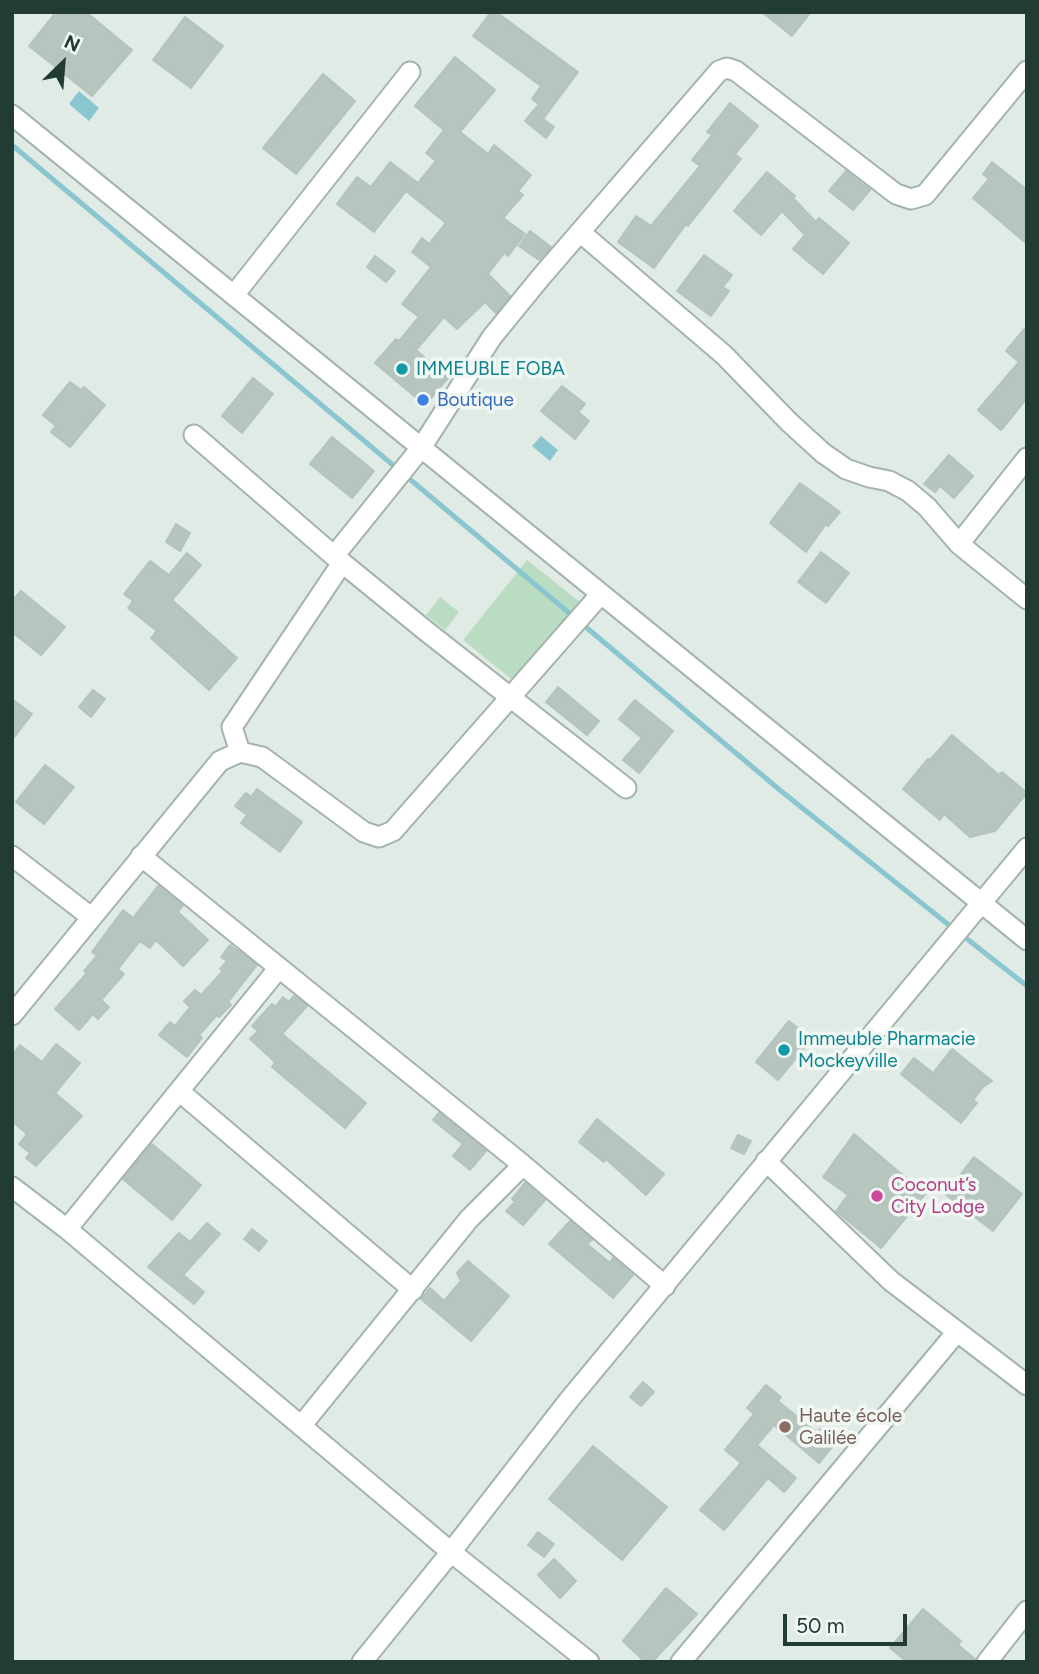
<!DOCTYPE html>
<meta charset="utf-8">
<style>
body{margin:0}
#map{position:relative;width:1039px;height:1674px;overflow:hidden;background:#e1ebe6;font-family:Figtree,sans-serif}
canvas{display:block}
.frame{position:absolute;inset:0;border:14px solid #223b34;pointer-events:none}
.north{position:absolute;left:28px;top:28px;width:70px;height:70px;-webkit-text-stroke:5px #f1f8f4;paint-order:stroke;rotate:25deg;font-size:19px;font-weight:700;line-height:28px;text-align:center;color:#223b34}
.north::after{content:'';display:block;margin:auto;width:24px;height:32px;background:#223b34;clip-path:polygon(50% 0,100% 100%,50% 72%,0 100%)}
.scale{position:absolute;left:783px;top:1614px;width:124px;height:32px;box-sizing:border-box;border:4px solid #223b34;border-top:0;padding-left:9px;font-size:21px;line-height:24px;white-space:nowrap;color:#223b34;-webkit-text-stroke:5px #f1f8f4;paint-order:stroke}
</style>
<div id="map">
<canvas width="1039" height="1674"></canvas>
<div class="frame"></div>
<div class="north">N</div>
<div class="scale">50 m</div>
</div>
<script>
const ctx = document.querySelector('canvas').getContext('2d');
ctx.lineJoin = 'round';
function paint(path, color) {
  ctx.fillStyle = color;
  ctx.fill(path, 'evenodd');
}
function trace(path, color, width, dash) {
  ctx.strokeStyle = color;
  ctx.lineWidth = width;
  ctx.lineCap = dash ? 'butt' : 'round';
  ctx.setLineDash(dash || []);
  ctx.stroke(path);
}
function write(font, color, halo, rows, align = 'center') {
  ctx.font = font + ' Figtree,sans-serif';
  ctx.lineWidth = 7;
  ctx.setLineDash([]);
  ctx.textBaseline = 'middle';
  ctx.strokeStyle = halo;
  ctx.fillStyle = color;
  for (const [text, x, y, turn = 0] of rows) {
    ctx.save();
    ctx.translate(x, y);
    ctx.rotate((+turn || 0) * Math.PI / 180);
    ctx.textAlign = isNaN(turn) ? turn : align;
    if (halo) ctx.strokeText(text, 0, 0);
    ctx.fillText(text, 0, 0);
    ctx.restore();
  }
}
paint(new Path2D(`
 M527,560L580,602L515,682L463,640Z
 M440,597L459,612L445,630L426,615Z`), '#badcc2');
paint(new Path2D(`
 M79,91L99,108L89,121L69,104Z
 M541,436L558,450L550,461L532,446Z`), '#8ac6cf');
trace(new Path2D(`
 M12,145L781,791L954,929
 M962,935L1027,986`), '#8ac6cf', 5);
const building = new Path2D(`
 M56,12H86L132,50L92,96L29,46Z
 M491,12H496L578,72L543,119L554,127L546,138L525,121L539,104L532,99L541,86L473,36Z
 M762,12H811L792,36Z
 M185,17L223,46L191,88L153,60Z
 M455,57L495,90L460,132L488,154L494,145L531,175L518,191L523,195L503,218L525,234L508,256L504,253L488,274L510,296L496,313L485,302L457,329L444,317L416,350L448,378L425,405L375,363L396,339L399,341L419,317L402,304L431,267L412,252L422,238L429,244L446,223L406,191L374,232L337,204L357,177L371,187L390,162L418,183L436,161L426,153L444,130L415,106Z
 M323,74L355,101L296,174L263,148Z
 M730,103L758,126L735,154L741,159L688,226L686,224L654,268L618,242L636,216L651,226L700,166L692,160L712,135L707,132Z
 M992,162L1027,190V244L973,198L989,179L983,174Z
 M846,171L870,190L853,210L829,191Z
 M767,172L795,196L793,198L816,222L819,218L849,243L823,274L793,249L805,235L782,211L761,235L734,211Z
 M530,231L551,247L539,260L519,246Z
 M704,255L732,275L723,287L729,291L711,316L677,291Z
 M375,256L395,271L386,282L367,267Z
 M1027,326V398L1001,430L978,410L1019,362L1006,351Z
 M253,378L273,394L242,433L222,416Z
 M70,382L81,390L84,387L105,405L70,447L51,432L56,426L43,415Z
 M562,386L585,404L578,412L589,421L575,439L541,411Z
 M332,437L374,471L352,498L310,464Z
 M949,455L973,476L954,498L940,486L935,492L924,484Z
 M800,483L840,512L828,526L826,524L806,552L770,523Z
 M176,524L190,533L180,551L166,542Z
 M821,552L849,573L826,603L798,582Z
 M187,553L201,565L172,600L237,658L209,690L151,638L157,631L128,608L133,601L124,594L150,561L169,575Z
 M21,591L65,627L41,655L12,632V601Z
 M558,687L599,721L587,735L546,702Z
 M93,690L105,699L91,717L79,707Z
 M12,699L32,714L12,740Z
 M635,700L673,731L639,773L623,760L642,738L619,719Z
 M952,735L999,775L1002,772L1027,793L995,831L970,837L944,814L940,820L903,789L928,759L930,760Z
 M45,765L74,787L44,824L16,802Z
 M257,789L302,822L280,852L241,823L247,815L235,806L246,793L251,797Z
 M158,886L183,905L178,912L208,940L183,966L156,940L150,948L140,941L118,969L124,974L101,1000L109,1007L98,1019L93,1014L79,1030L55,1009L87,973L84,971L97,956L92,952L123,910L133,918Z
 M230,945L257,965L228,1002L231,1005L219,1017L217,1015L199,1035L202,1038L187,1057L159,1035L170,1022L175,1026L190,1007L184,1001L195,990L201,995L223,971L220,969L227,961L221,957Z
 M294,996L307,1006L282,1034L366,1103L345,1128L272,1067L275,1062L250,1039L258,1031L252,1026L272,1004L275,1007L283,997L289,1002Z
 M789,1021L812,1039L778,1080L756,1062Z
 M56,1044L80,1063L55,1093L82,1116L36,1166L26,1158L30,1153L19,1144L27,1134L12,1121V1055L20,1045L42,1062Z
 M952,1049L992,1081L983,1087L973,1100L977,1103L961,1123L901,1074L914,1058L933,1073Z
 M439,1113L486,1151L470,1170L453,1156L463,1144L433,1120Z
 M597,1119L664,1174L646,1195L606,1159L604,1162L579,1142Z
 M854,1134L925,1194L881,1248L836,1211L848,1195L823,1177Z
 M738,1135L751,1141L744,1154L731,1148Z
 M152,1144L201,1185L172,1220L123,1179Z
 M974,1157L1022,1194L993,1231L945,1194Z
 M525,1183L545,1200L523,1225L506,1211L515,1202L512,1199Z
 M570,1221L592,1240L587,1244L610,1263L613,1258L633,1275L613,1298L549,1244Z
 M207,1223L220,1234L183,1275L204,1292L194,1304L148,1267L179,1233L190,1242Z
 M252,1229L267,1241L259,1251L244,1239Z
 M468,1261L509,1296L471,1341L421,1299L430,1288L444,1301L461,1281L457,1273Z
 M643,1382L654,1392L641,1406L630,1397Z
 M766,1385L781,1397L778,1401L817,1433L820,1429L836,1442L819,1463L774,1425L757,1445L796,1478L784,1492L768,1478L724,1530L700,1510L741,1463L725,1450L754,1414L747,1408Z
 M593,1446L667,1507L622,1560L549,1499Z
 M538,1532L554,1544L544,1557L528,1545Z
 M554,1559L576,1581L560,1598L538,1575Z
 M666,1588L697,1614L652,1662H645L623,1641Z
 M923,1609L961,1641L958,1645L975,1659V1662H907L890,1648Z`);
paint(building, '#b6c6bf');
trace(building, '#b3c4bd', 2);
const street = new Path2D(`
 M12,115L1027,940
 M580,232L724,355L789,422L823,453L846,469L869,477L889,481L908,491L927,507L959,544
 M234,295L410,72
 M194,435L334,556L426,631L626,788
 M1027,458L959,544L1027,599
 M334,556L421,448L492,337L541,277L719,71L727,68L736,71L896,194L911,199L925,195L1027,71
 M240,752L232,727L342,563
 M12,856L91,917
 M141,856L523,1165L665,1286
 M12,1015L220,761L240,752L262,757L364,832L379,837L393,831L600,595
 M179,1091L413,1290
 M766,1161L891,1281L1027,1385
 M12,1187L67,1229L451,1552L589,1662
 M67,1229L278,969
 M301,1426L469,1219L523,1165
 M362,1662L451,1552L569,1400L1027,848
 M681,1662L956,1333
 M987,1662L1027,1611`);
trace(street, '#a4b3ad', 23);
trace(street, '#fff', 19);
for (const [x, y, r, color] of [
 [402,369,7,"#0f9aa8"],
 [423,400,7,"#3f7fe0"],
 [784,1050,7,"#0f9aa8"],
 [877,1196,7,"#d1479c"],
 [785,1427,7,"#8d6e63"]
]) {
  const dot = new Path2D();
  dot.arc(x, y, r, 0, 2 * Math.PI);
  ctx.fillStyle = color;
  ctx.fill(dot);
  trace(dot, '#f1f8f4', 2.5);
}
write('19px', '#0d838f', '#f1f8f4', [
 ["IMMEUBLE FOBA",416,369],
 ["Immeuble Pharmacie",798,1039],
 ["Mockeyville",798,1061]
], 'left');
write('19px', '#366cbe', '#f1f8f4', [
 ["Boutique",437,400]
], 'left');
write('19px', '#b23c85', '#f1f8f4', [
 ["Coconut’s",891,1185],
 ["City Lodge",891,1207]
], 'left');
write('19px', '#785e54', '#f1f8f4', [
 ["Haute école",799,1416],
 ["Galilée",799,1438]
], 'left');
</script>
